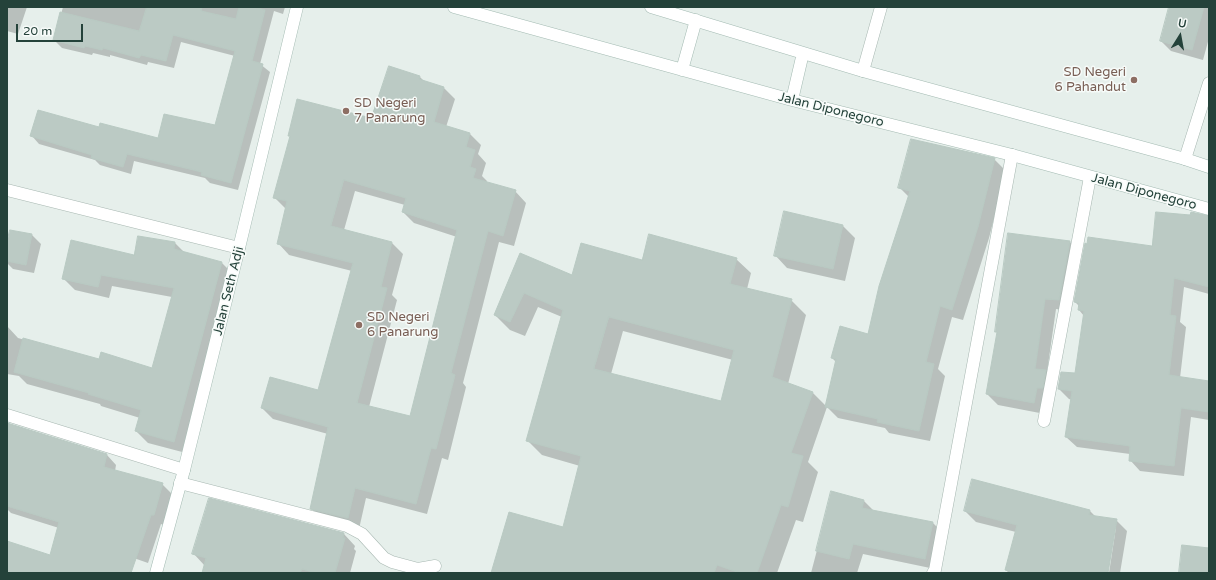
<!DOCTYPE html>
<style>
body{margin:0}
#map{position:relative;width:1216px;height:580px;overflow:hidden;background:#e6efeb;font-family:"Varela Round",sans-serif}
canvas{display:block}
.frame{position:absolute;inset:0;border:8px solid #24423a;pointer-events:none}
.north{position:absolute;left:1160px;top:16px;width:40px;height:40px;-webkit-text-stroke:3px #f7fbf9;paint-order:stroke;rotate:11deg;font-size:11px;font-weight:700;line-height:16px;text-align:center;color:#24423a}
.north::after{content:'';display:block;margin:auto;width:14px;height:18px;background:#24423a;clip-path:polygon(50% 0,100% 100%,50% 72%,0 100%)}
.scale{position:absolute;left:16px;top:24px;width:67px;height:18px;box-sizing:border-box;border:2px solid #24423a;border-top:0;padding-left:5px;font-size:12px;line-height:14px;white-space:nowrap;color:#24423a;-webkit-text-stroke:3px #f7fbf9;paint-order:stroke}
</style>
<div id="map">
<canvas width="1216" height="580"></canvas>
<div class="frame"></div>
<div class="north">U</div>
<div class="scale">20 m</div>
</div>
<script>
const ctx = document.querySelector('canvas').getContext('2d');
ctx.lineJoin = 'round';
function paint(path, color) {
  ctx.fillStyle = color;
  ctx.fill(path, 'evenodd');
}
function trace(path, color, width, dash) {
  ctx.strokeStyle = color;
  ctx.lineWidth = width;
  ctx.lineCap = dash ? 'butt' : 'round';
  ctx.setLineDash(dash || []);
  ctx.stroke(path);
}
function write(font, color, halo, rows, align = 'center') {
  ctx.font = font + ' "Varela Round",sans-serif';
  ctx.lineWidth = 3;
  ctx.setLineDash([]);
  ctx.textBaseline = 'middle';
  ctx.strokeStyle = halo;
  ctx.fillStyle = color;
  for (const [text, x, y, turn = 0] of rows) {
    ctx.save();
    ctx.translate(x, y);
    ctx.rotate((+turn || 0) * Math.PI / 180);
    ctx.textAlign = isNaN(turn) ? turn : align;
    if (halo) ctx.strokeText(text, 0, 0);
    ctx.fillText(text, 0, 0);
    ctx.restore();
  }
}
paint(new Path2D(`
 M7,7H27L18,34L7,31Z
 M63,7H285L283,14L274,11L260,64L270,72L238,190L210,183L205,178L134,161L131,174L100,165L95,160L39,144L32,136L100,129L159,139L215,127L235,56L181,42L174,68L148,62L147,65L110,55V57L93,53L92,55L62,48L54,40Z
 M1170,7H1209V38L1203,60L1171,51L1161,41Z
 M389,67L420,77L425,82L443,87L455,99L446,127L470,134L481,145L478,154L486,163L482,176L487,181L486,183L515,191L526,203L514,246L499,242L463,383L466,387L448,460L442,458L427,514L366,498L359,529L322,520L311,508L328,434L273,419L262,408L319,391L352,271L289,255L278,243L286,209L274,197L291,137L289,135L372,119ZM355,191L405,205L403,212L414,223L457,237L411,417L369,407L397,300L392,295L403,254L392,243L344,230Z
 M994,159L1006,171L989,238L963,320L952,317L938,369L945,376L930,441L889,433L885,428L838,418L827,407L808,462L818,472L803,522L796,520L777,573H494L564,528L580,466L542,455L527,440L562,317L538,307L525,336L510,330L495,315L521,254L573,276L643,261L736,259L751,273L747,289L791,300L806,315L788,384L813,393L826,406L836,362L832,358L868,335L909,197L899,187ZM623,331L733,360L722,402L611,374Z
 M1209,217V294L1184,287L1180,322L1186,327L1180,378L1209,382V420L1191,417L1184,476L1140,471L1130,460V454L1077,447L1066,437L1072,400L1069,399L1059,389L1076,374L1084,316L1079,310V306L1075,302L1153,247Z
 M843,226L855,238L845,281L787,268L775,255Z
 M10,231L32,235L41,244L34,273L13,269L7,263V246Z
 M1009,234L1070,242L1081,253L1070,311L1056,309L1047,372L1056,382L1045,414L998,405L987,394L998,333L996,331Z
 M175,243L184,252L222,263L234,275L186,453L148,443L136,431L140,418L101,406L100,404L27,384L19,376L7,374V326L18,338L99,361L153,369L172,297L112,286L109,298L75,290L63,278Z
 M7,424L107,455L116,465L115,471L162,484L172,494L164,525L161,524L148,563L128,556L123,573H7V542L51,556L59,528L11,513L7,509Z
 M832,493L864,501L874,511L933,523L943,533L935,569L863,554L857,573H811Z
 M965,511H1090L1096,517L1116,520L1127,531L1120,573H1109L1116,527H1114L1107,573H1009L1006,570L1016,532L976,522Z
 M344,534L355,546L354,549L356,551L350,573H203L205,566L193,553Z`), '#0003');
const building = new Path2D(`
 M147,7H202L201,11L236,19L239,7H254L265,10L252,61L263,64L231,183L201,175L202,172L127,154L123,167L91,158L92,155L30,136L38,110L99,127L100,123L158,138L164,114L215,125L235,51L173,35L166,61L141,55L139,58L103,48L102,50L85,46L84,48L53,40L60,12L139,31Z
 M1169,7H1204L1192,50L1160,41Z
 M389,66L420,76L419,79L444,87L434,122L470,133L466,147L475,150L470,167L476,169L473,178L516,190L503,236L488,231L451,373L455,375L436,449L431,448L416,504L355,488L348,518L310,509L328,427L261,408L270,377L318,390L353,263L277,244L287,201L273,198L290,136H288L297,99L371,118ZM344,180L406,198L402,212L457,230L410,416L357,403L387,288L381,287L392,242L331,226Z
 M911,139L995,158L978,227L952,310L940,306L926,362L934,364L919,431L877,422L878,419L825,407L836,359L831,358L840,326L868,334L879,286L910,191L898,188Z
 M784,211L843,225L833,269L774,256Z
 M1156,212L1190,215L1191,212L1209,216V287L1174,278L1170,315L1176,316L1169,375L1209,381V412L1181,408L1174,466L1129,461L1130,446L1065,437L1072,391L1058,389L1061,372L1075,373L1084,311L1078,310L1079,303L1074,302L1085,243L1087,244L1088,237L1152,246Z
 M10,230L32,234L26,265L7,261V242Z
 M1008,233L1070,241L1059,300L1045,299L1035,369L1046,370L1043,388H1037L1034,403L986,394L997,332H995Z
 M649,234L737,258L730,284L792,299L772,377L813,392L791,453L803,456L788,507L781,505L757,573H740L717,565L714,573H491L509,512L563,527L581,456L526,441L563,310L524,293L510,322L494,315L520,253L572,275L581,243L642,260ZM609,317L734,350L721,401L594,369Z
 M138,236L175,242L174,249L222,262L174,442L135,431L141,410L88,394L89,393L14,372L23,338L99,359L101,352L152,368L174,288L101,275L98,287L62,279L71,240L134,255Z
 M7,423L107,454L104,467L163,483L154,515H151L131,573H7V541L50,555L59,522L7,506Z
 M972,479L1090,510L1089,515L1117,519L1108,573H1016L1005,570L1017,525L964,511Z
 M831,491L864,500L862,508L933,522L925,559L853,544L849,559L816,551Z
 M209,498L344,533L343,538H345L335,573H316L302,569L300,573H202L206,558L192,554Z
 M1182,545L1209,548V573H1179Z`);
paint(building, '#bbcac4');
trace(building, '#b8c9c2', 1);
const street = new Path2D(`
 M863,71L881,7
 M1185,159L1209,83
 M7,190L239,248
 M7,415L184,470
 M1044,421L1090,177
 M180,483L347,526L362,534L384,558L392,562L418,569L435,566
 M933,573L935,570L1012,155`);
const secondary = new Path2D(`
 M454,7L792,100L1012,155L1209,209
 M651,7L863,71L1185,159L1209,167
 M682,70L696,20
 M792,100L803,53
 M156,573L184,470L239,248L297,7`);
trace(street, '#a8b8b2', 13);
trace(secondary, '#a4bbb3', 13);
trace(street, '#fff', 12);
trace(secondary, '#fff', 12);
for (const [x, y, r, color] of [
 [1134,80,4,"#8d6e63"],
 [346,111,4,"#8d6e63"],
 [359,325,4,"#8d6e63"]
]) {
  const dot = new Path2D();
  dot.arc(x, y, r, 0, 2 * Math.PI);
  ctx.fillStyle = color;
  ctx.fill(dot);
  trace(dot, '#f7fbf9', 1.5);
}
write('13px', '#785e54', '#f7fbf9', [
 ["SD Negeri",1126,73,"right"],
 ["6 Pahandut",1126,88,"right"],
 ["SD Negeri",354,104],
 ["7 Panarung",354,119],
 ["SD Negeri",367,318],
 ["6 Panarung",367,333]
], 'left');
write('13px', '#24423a', '#f7fbf9', [
 ["Jalan Diponegoro",831,110,14],
 ["Jalan Diponegoro",1144,192,15],
 ["Jalan Seth Adji",229,291,-76]
]);
</script>
